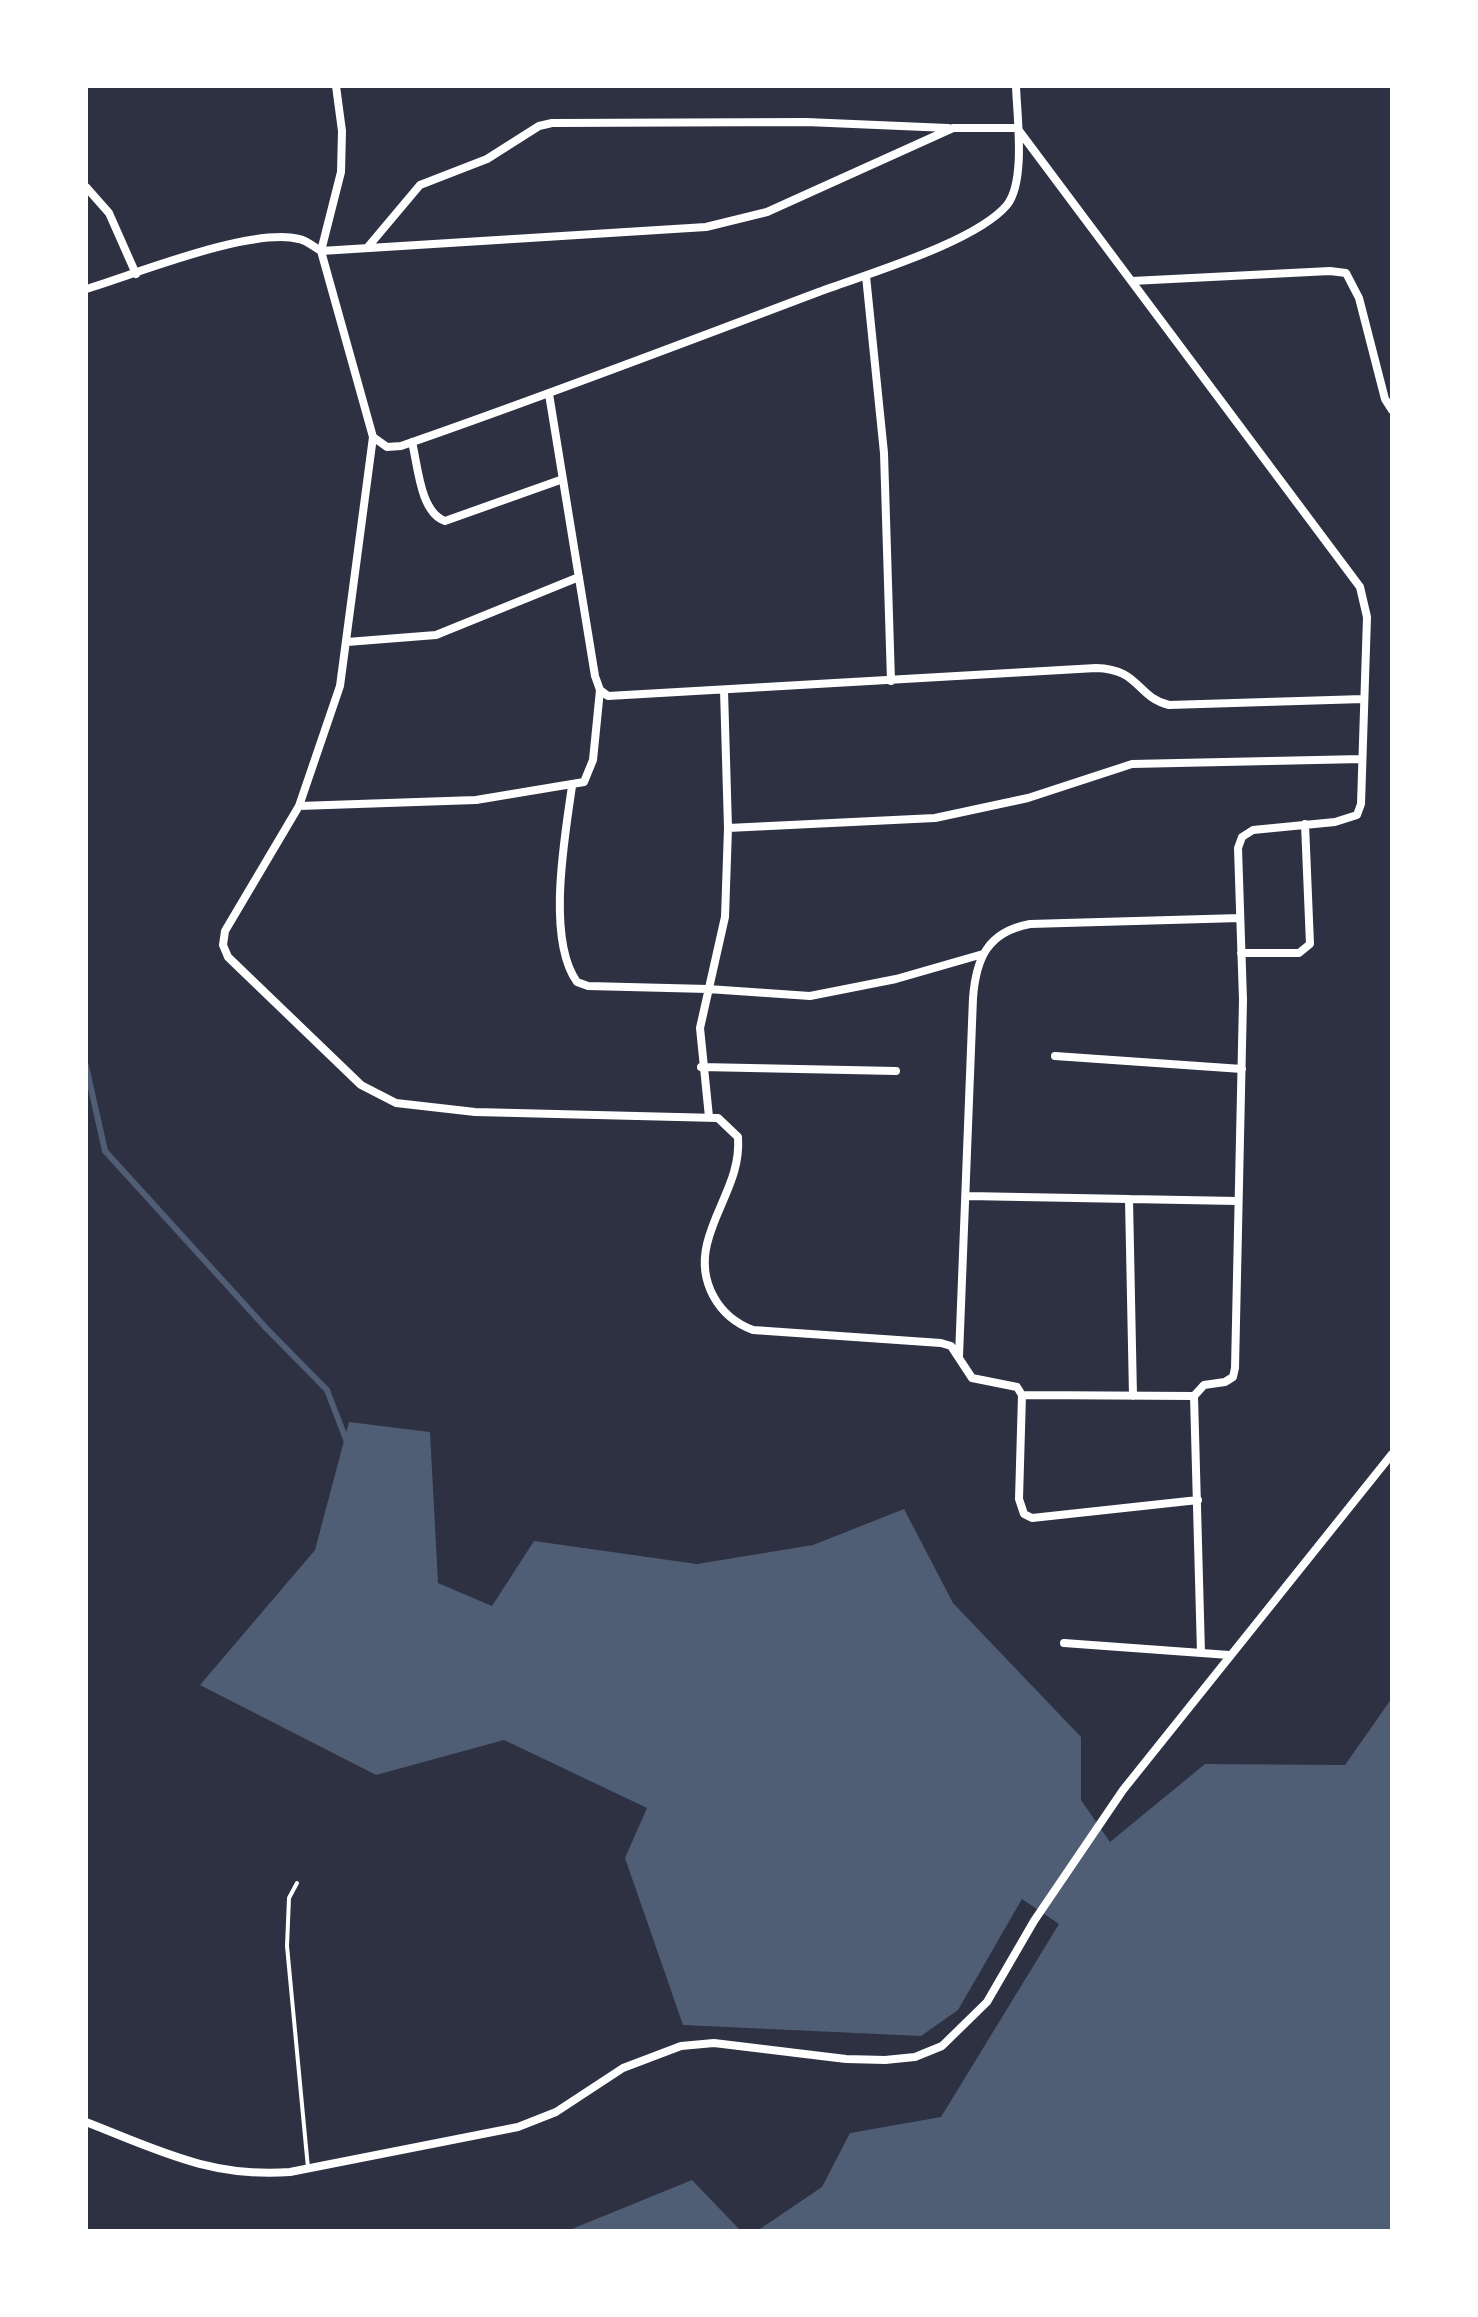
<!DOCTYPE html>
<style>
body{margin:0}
#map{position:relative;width:1478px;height:2317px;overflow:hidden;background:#2d3142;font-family:Spectral,serif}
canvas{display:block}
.frame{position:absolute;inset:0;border:88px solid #fff;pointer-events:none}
</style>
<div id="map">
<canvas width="1478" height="2317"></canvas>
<div class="frame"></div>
</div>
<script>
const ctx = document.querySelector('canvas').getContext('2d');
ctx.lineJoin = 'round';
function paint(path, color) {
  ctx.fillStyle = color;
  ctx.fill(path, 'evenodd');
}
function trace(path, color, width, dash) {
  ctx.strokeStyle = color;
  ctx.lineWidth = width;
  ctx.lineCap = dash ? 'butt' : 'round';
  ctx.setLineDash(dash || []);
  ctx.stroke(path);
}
paint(new Path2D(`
 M349,1422L430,1432L438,1583L492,1606L534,1541L697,1564L813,1545L904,1509L953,1603L1081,1737V1800L1110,1842L1205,1764L1345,1765L1392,1698V2231H757L822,2187L850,2133L941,2117L1059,1924L1022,1899L958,2010L921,2036L683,2025L625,1858L647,1808L504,1740L376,1775L200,1685L315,1550Z
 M692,2180L741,2231H567Z`), '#4f5d75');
trace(new Path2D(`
 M86,1066L105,1151L266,1328L327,1390L347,1442`), '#4f5d75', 6);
trace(new Path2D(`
 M297,1883L289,1898L287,1946L308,2168`), '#fff', 4);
trace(new Path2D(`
 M336,86L342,131L341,172L321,251L706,227L767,212L953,128H1017L1360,587L1367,617L1361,804L1357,815L1335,822L1253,830L1242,837L1238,848L1243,1000L1235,1368L1233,1377L1225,1382L1204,1385L1194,1396L1201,1653
 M86,187L109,213L136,274
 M367,248L420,185L487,159L539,126L552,123L806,122L948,128
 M866,276L884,453L891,681
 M1132,281L1330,271L1346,273L1359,298L1385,399L1392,410
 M86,289C136,274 251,227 299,239C306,240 314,247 321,251L373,437L387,447L401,446C540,398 678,345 816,293C863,275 975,243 1007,205C1026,181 1017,116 1016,86
 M549,394L595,676L600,690L608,696L1096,668C1140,669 1136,697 1169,705L1363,699
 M373,437L340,686L299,806L225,931L223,945L228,957L361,1085L396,1103L475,1112L718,1118L738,1137C741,1178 716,1206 707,1244C698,1282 718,1317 753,1330L941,1343L951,1346L972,1378L1017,1387L1022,1395L1019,1499L1024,1514L1032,1518L1198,1500
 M412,442C418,466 420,512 445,521L563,479
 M347,642L436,635L579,577
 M572,786C565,836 546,939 577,982L588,986L708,989L810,996L896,979L983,954
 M299,806L476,800L584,782L593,760L600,690
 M728,828L935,818L1028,798L1132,764L1362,759
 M1241,953H1299L1310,944L1305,824
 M1055,1056L1242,1069
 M701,1067L896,1071
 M709,1117L700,1028L725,917L728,828L724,690
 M967,1196L1237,1201
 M1129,1199L1133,1396
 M959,1356L973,998C976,959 987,932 1030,924L1240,918
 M1022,1395L1194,1396
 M1064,1643L1229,1655
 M86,2122C158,2150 211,2178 290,2172L518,2127L556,2112L623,2068L681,2046L714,2043L846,2059L885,2060L915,2057L942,2046L987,2002L1034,1921L1123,1790L1392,1454`), '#fff', 8);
</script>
